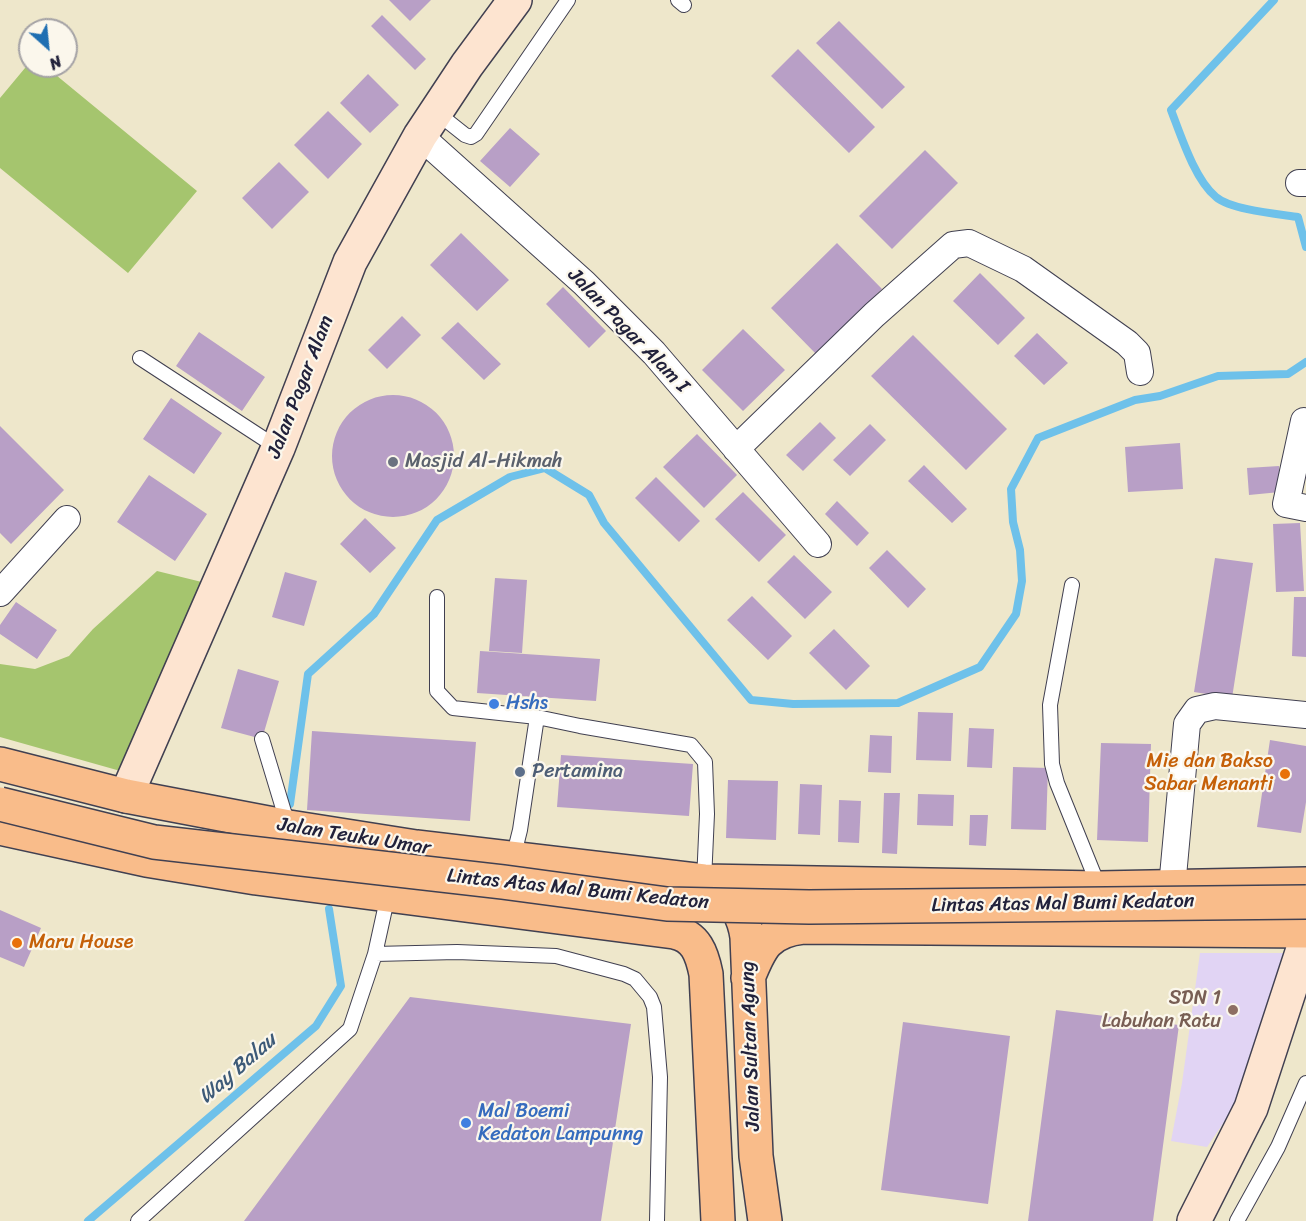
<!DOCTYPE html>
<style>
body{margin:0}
#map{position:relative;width:1306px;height:1221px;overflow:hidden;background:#eee7cb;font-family:Sriracha,sans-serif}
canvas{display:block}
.north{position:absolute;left:18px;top:18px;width:60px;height:60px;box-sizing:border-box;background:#fbf7ec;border:2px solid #a4a2a5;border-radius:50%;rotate:153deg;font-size:16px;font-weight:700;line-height:24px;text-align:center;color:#22223b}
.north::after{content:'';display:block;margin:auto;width:21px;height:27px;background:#1f6fb2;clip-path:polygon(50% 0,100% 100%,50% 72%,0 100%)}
</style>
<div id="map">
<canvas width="1306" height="1221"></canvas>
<div class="north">N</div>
</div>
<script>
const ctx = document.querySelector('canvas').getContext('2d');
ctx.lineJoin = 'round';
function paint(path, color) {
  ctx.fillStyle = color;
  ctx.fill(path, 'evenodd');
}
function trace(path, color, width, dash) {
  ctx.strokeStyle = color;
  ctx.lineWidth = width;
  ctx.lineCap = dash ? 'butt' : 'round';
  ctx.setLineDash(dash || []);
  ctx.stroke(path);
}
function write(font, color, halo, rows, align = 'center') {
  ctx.font = font + ' Sriracha,sans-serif';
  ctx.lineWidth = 4.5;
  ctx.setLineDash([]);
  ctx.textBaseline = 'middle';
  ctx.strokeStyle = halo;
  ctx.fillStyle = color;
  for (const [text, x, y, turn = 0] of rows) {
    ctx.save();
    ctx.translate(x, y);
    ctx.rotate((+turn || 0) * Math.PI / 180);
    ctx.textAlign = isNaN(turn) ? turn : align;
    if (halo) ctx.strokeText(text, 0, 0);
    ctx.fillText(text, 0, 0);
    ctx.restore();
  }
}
paint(new Path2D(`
 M1200,953H1289L1261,1068L1207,1147L1171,1141L1182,1083Z`), '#e1d4f4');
paint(new Path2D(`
 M30,62V66H45L197,191L128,273L0,168V98Z
 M157,571L214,585L131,774L0,737V664L35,669L69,656L93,629Z`), '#a5c56e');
trace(new Path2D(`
 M1274,0L1171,110C1181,136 1195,180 1216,197C1231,210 1278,214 1298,217L1306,247
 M290,804L308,674L374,614L437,520L510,477L545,468L589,495L604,523L751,700L793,704L898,703L980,667L1016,614L1022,581L1020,550L1013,522L1011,489L1038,438L1135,400L1160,396L1218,376L1288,374L1306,362
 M88,1221L316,1026L341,986L329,909`), '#6ec1ea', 8);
paint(new Path2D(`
 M389,0H431L410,21Z
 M382,15L426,59L415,70L371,26Z
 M839,21L905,87L882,109L816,43Z
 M798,49L875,127L849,153L771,76Z
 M368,74L399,105L370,133L340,103Z
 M328,111L362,144L328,179L294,145Z
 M510,128L540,154L510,187L480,161Z
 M925,150L958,183L892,249L859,216Z
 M279,162L309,192L272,229L242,198Z
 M461,233L509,280L477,311L430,265Z
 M837,243L882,289L816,354L771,308Z
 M980,273L1025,318L998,345L953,301Z
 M563,287L606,331L589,348L546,304Z
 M402,316L421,335L387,369L368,350Z
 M458,322L501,364L484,380L441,338Z
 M743,329L785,370L743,411L702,370Z
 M199,332L265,377L242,411L176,366Z
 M1037,333L1068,363L1044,385L1014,356Z
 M913,335L1007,429L966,470L871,376Z
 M332 456a61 61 0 1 1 122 0a61 61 0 1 1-122 0Z
 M171,398L222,433L194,474L143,439Z
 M820,422L836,438L803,471L786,455Z
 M870,424L886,440L850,476L833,460Z
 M0,426L64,490L11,544L0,533Z
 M697,434L737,475L704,508L663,467Z
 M1180,443L1183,489L1128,492L1125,447Z
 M924,465L967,509L952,523L908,481Z
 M1279,466L1280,492L1249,495L1247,468Z
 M149,475L207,514L175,561L117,522Z
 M656,477L700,521L679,542L635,498Z
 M743,492L786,535L759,562L715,519Z
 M837,501L869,533L857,546L825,514Z
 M365,518L396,548L370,573L340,544Z
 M1300,523L1304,591L1276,592L1273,524Z
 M887,550L926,589L908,608L869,568Z
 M794,555L832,592L805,619L767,582Z
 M1215,558L1253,563L1232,698L1194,692Z
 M285,572L317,581L304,626L272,617Z
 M495,578L527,580L522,653L489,651Z
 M752,596L792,636L768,660L727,620Z
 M1294,597H1306V657L1292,656Z
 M16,602L57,630L37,659L0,634V625Z
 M834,629L870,666L846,690L809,653Z
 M480,651L600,659L596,701L477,693Z
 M238,669L279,681L262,739L221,728Z
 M918,712L953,713L951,761L916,760Z
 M969,728L994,729L992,768L967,767Z
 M312,731L476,742L470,821L307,810Z
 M870,735L892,736L891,773L868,772Z
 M1270,740L1306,746V802L1301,833L1257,827Z
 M1101,743L1151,744L1148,842L1097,840Z
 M561,755L693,764L689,816L557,807Z
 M1013,767L1048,768L1046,830L1011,829Z
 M728,780L778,781L776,840L726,838Z
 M800,784L822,785L820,835L798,834Z
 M884,793H900L897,854L882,853Z
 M918,794L954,795L953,826L917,825Z
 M839,800L861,801L859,843L838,842Z
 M970,815H988L986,846L969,845Z
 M0,910L41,928L24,967L0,957Z
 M410,997L631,1024L601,1221H244Z
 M1056,1010L1179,1025L1153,1221H1028Z
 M903,1022L1010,1036L988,1204L881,1190Z`), '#b89fc6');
const lane = new Path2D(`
 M678,0L684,5
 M436,112L465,135L471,137L476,134L568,0
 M140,358L278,448
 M1072,585L1050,705L1052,764L1057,783L1099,887
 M437,597V691L453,708L537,717
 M262,739L288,825
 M513,858L520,830L537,717L580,726L691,745L705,762L707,814L704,881
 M375,954L457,952L556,956L624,974L635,979L650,997L654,1007L660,1077L657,1221
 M138,1221L350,1029L375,954L388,895
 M1237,1221L1278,1147L1306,1083`);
const street = new Path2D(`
 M420,136L584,283L654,353L818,544
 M1299,183H1306
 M1304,421L1286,504L1306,508
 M736,449L874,315L953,245L969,243L1023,269L1127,343L1137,353L1140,372
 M0,593L67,519
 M1172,887L1187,724L1197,710L1215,706L1306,715`);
const secondary = new Path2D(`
 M126,796L278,448L350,262L420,136L467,65L515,0
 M1194,1221L1251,1108L1306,940`);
const primary = new Path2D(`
 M0,764L126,796L289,827L416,847L704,881L1099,888L1306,884
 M0,828L146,860L256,878L674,932C696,936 702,954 706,974L718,1221
 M719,887C735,901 744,916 747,937L756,1156L765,1221
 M748,978C760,948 767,931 803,927L1306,931`);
trace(lane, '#414051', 16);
trace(street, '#414051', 28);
trace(secondary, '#414051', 36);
trace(primary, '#414051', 36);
trace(lane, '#fff', 14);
trace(street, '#fff', 26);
trace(secondary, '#fde4d0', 33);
trace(primary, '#f9bc8a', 33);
const highwayBridge = new Path2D(`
 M0,804L154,842L503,882L667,904L809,907L1306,902`);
trace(highwayBridge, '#414051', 36, []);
trace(highwayBridge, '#f9bc8a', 33);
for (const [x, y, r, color] of [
 [393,462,6,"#6b7280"],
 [494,704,6,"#3f7fe0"],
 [520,772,6,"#5c6f8a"],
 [1285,774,6,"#e8710a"],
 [17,943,6,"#e8710a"],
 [1233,1010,6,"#8d6e63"],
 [466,1123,6,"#3f7fe0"]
]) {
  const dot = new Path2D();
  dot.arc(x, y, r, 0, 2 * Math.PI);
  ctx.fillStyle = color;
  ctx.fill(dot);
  trace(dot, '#fbf7ec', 2);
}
write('20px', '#22223b', '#fbf7ec', [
 ["Jalan Pagar Alam I",628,331,46],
 ["Jalan Pagar Alam",301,387,-69],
 ["Jalan Teuku Umar",354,837,9],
 ["Lintas Atas Mal Bumi Kedaton",578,890,6],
 ["Lintas Atas Mal Bumi Kedaton",1063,904,-1],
 ["Jalan Sultan Agung",751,1046,-92]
]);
write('20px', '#5b616d', '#fbf7ec', [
 ["Masjid Al-Hikmah",405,462]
], 'left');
write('20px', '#366cbe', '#fbf7ec', [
 ["Hshs",506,704],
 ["Mal Boemi",478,1112],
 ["Kedaton Lampunng",478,1135]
], 'left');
write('20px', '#c56008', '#fbf7ec', [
 ["Mie dan Bakso",1273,762],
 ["Sabar Menanti",1273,785],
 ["Maru House",29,943,"left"]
], 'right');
write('20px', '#4e5e75', '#fbf7ec', [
 ["Pertamina",532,772]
], 'left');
write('20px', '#785e54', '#fbf7ec', [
 ["SDN 1",1221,999],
 ["Labuhan Ratu",1221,1022]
], 'right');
write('italic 21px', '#3d5a78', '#fbf7ec', [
 ["Way Balau",238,1069,-41]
]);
</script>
